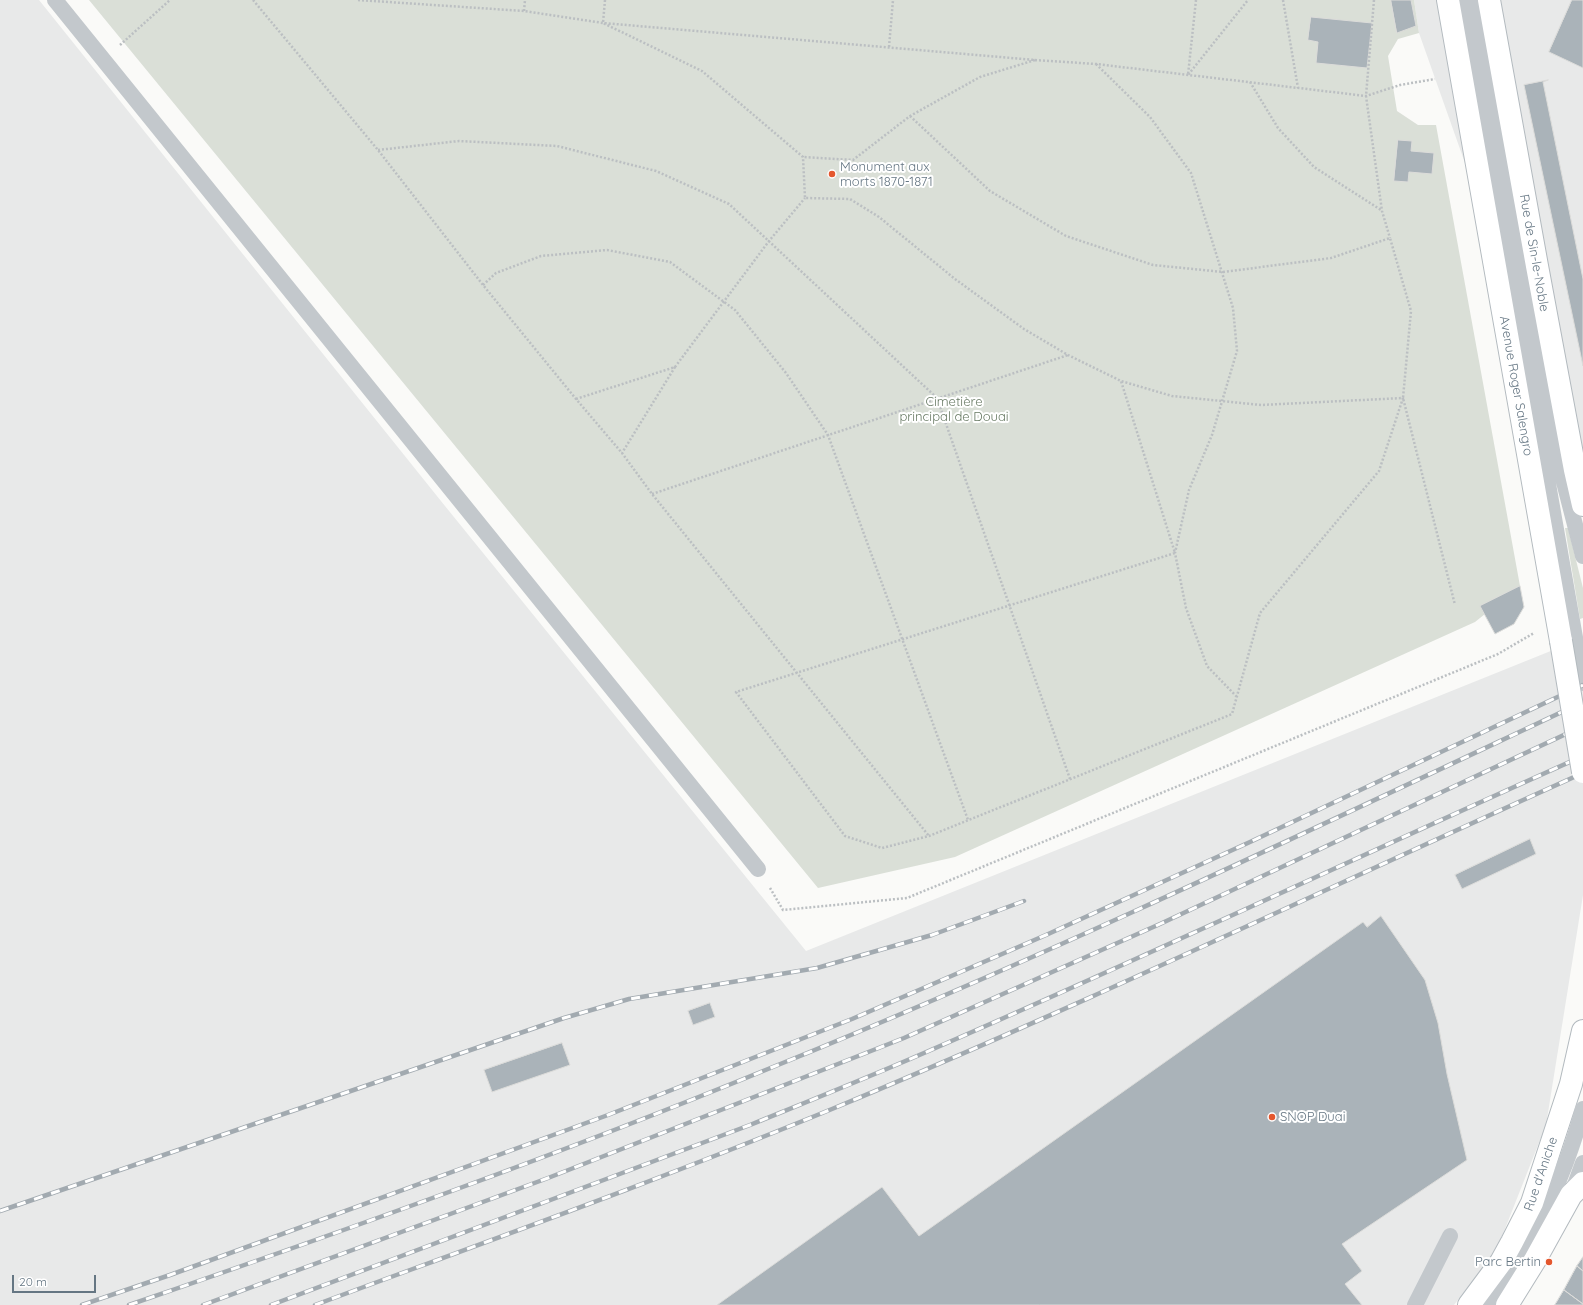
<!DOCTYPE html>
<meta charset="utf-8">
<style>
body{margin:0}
#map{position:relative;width:1583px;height:1305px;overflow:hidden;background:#fafaf8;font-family:Quicksand,sans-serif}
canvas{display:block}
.scale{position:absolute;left:12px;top:1275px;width:84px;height:18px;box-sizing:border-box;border:2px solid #657683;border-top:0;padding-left:5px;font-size:12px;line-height:14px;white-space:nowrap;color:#657683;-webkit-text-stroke:3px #fff;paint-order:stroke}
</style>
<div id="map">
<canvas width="1583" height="1305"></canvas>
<div class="scale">20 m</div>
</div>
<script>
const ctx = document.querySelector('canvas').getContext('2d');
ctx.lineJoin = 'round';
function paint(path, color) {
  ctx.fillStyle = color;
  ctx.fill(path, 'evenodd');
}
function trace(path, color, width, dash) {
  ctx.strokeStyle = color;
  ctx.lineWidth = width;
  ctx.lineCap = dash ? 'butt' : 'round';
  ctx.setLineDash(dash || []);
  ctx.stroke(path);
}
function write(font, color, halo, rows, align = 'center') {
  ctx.font = font + ' Quicksand,sans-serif';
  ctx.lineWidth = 4;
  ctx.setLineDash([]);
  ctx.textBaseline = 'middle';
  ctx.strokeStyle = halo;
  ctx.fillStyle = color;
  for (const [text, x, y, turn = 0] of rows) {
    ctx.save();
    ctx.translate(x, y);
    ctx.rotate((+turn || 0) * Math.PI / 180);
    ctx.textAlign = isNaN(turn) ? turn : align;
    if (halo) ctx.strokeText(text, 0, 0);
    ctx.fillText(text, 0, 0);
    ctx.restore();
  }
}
paint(new Path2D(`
 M0,0H39L445,506L806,951L1583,638V895L1546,1125L1497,1249L1454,1305H0Z
 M1414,0H1583V497L1419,33Z`), '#e8e9e9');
paint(new Path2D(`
 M89,0H1414L1419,33L1398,39L1388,56L1397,111L1418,125H1436L1520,586L1475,622L955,857L818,888Z
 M1565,528H1568L1583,588V618L1580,619Z`), '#dadfd7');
const building = new Path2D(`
 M1391,0H1411L1416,26L1397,33Z
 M1572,0H1583V68L1549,52Z
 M1311,17L1372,23L1367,68L1316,63L1318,42L1308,40Z
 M1548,80L1543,82L1583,279V366L1524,85Z
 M1398,140L1412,141L1411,151L1434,153L1432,174L1409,172L1408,182L1394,181Z
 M1520,586L1524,607L1514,624L1495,634L1480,606Z
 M1530,839L1536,854L1462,889L1455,875Z
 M1381,916L1425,980L1438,1023L1447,1074L1467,1160L1342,1244L1362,1271L1345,1284L1362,1305H717L882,1187L919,1236L1363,922L1367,927Z
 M710,1003L715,1017L693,1025L688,1011Z
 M562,1043L570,1065L492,1092L484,1070Z
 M1583,1257V1271L1577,1266Z
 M1577,1266L1583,1271V1304L1564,1290Z
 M1564,1290L1583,1304V1305H1555Z`);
paint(building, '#aab3b9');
trace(building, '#dcdcda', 1);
const secondary = new Path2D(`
 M1448,0L1561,641
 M1489,0L1537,266L1575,470L1583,505
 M1469,1305L1501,1262L1512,1242L1532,1203L1571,1084L1583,1031
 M1507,1305L1535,1260L1571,1195L1583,1183`);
trace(secondary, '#b3babf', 24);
trace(new Path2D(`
 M253,0L378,150L483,285L576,399L622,453L652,494L929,836
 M358,0L524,11L603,23L1035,60L980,77L910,116L853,160L803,157
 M605,0L603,23L702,71L803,157L805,198L850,199L879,217L955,279L1024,329L1068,355L1121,381L1172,396L1261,405L1403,398L1379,471L1260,613L1232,714L929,836L882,848L845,836L736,692L1175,553L1121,381
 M1196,0L1188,75L1248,0
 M1283,0L1298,88
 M1374,0L1366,96L1382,211L1390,238
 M524,11L525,0
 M120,45L170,0
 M889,47L893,0
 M1035,60L1096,64L1366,96L1400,85L1435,79
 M1096,64L1150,117L1191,173L1233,308L1237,351L1212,435L1189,490L1175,553L1186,608L1207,666L1237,697
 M1250,82L1278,128L1314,167L1381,210
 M910,116L990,191L1066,236L1153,265L1223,272L1331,258L1390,238L1411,311L1403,398L1455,605
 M378,150L459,141L557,146L656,171L729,204L937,398L1070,779
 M483,285L496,273L541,256L607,250L670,262L735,310L786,373L828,435L968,820
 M675,367L769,241L805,198
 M576,399L675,367L622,453
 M652,494L1068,355
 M770,888L783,910L907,898L1498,654L1534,633`), '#bbbfc2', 2.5, [2, 2]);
trace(new Path2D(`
 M55,0L758,869
 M1463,0L1583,683
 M1475,0L1554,434L1564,482L1583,556
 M1572,1193L1583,1163
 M1415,1305L1450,1236
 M1489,1305C1498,1293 1506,1279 1514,1266C1546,1214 1567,1168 1583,1109`), '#c3c8cc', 16);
trace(secondary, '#fff', 22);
const rail = new Path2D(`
 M0,1211L564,1018L629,999L817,968L932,935L1024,901
 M82,1305L170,1275L608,1115L852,1019L1046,935L1250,842L1583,685
 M129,1305C344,1231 558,1155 768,1069C1044,958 1313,829 1583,702
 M203,1305L548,1178L904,1038L1160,924L1583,726
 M271,1305L750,1125C814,1099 877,1074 940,1046C1156,952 1368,852 1583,756
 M315,1305C488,1241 662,1179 832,1109C1086,1004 1333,885 1583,773`);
trace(rail, '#a2aab0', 4.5);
trace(rail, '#fff', 3, [9]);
const secondaryBridge = new Path2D(`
 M1561,641L1583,772`);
trace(secondaryBridge, '#b3babf', 24, []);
trace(secondaryBridge, '#fff', 22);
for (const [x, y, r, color] of [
 [832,174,4,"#e4572e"],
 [1272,1117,4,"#e4572e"],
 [1549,1262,4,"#e4572e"]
]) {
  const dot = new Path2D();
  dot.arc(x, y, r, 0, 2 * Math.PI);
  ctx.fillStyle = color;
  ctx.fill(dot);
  trace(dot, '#fff', 1.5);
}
write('13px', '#657683', '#fff', [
 ["Monument aux",840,167],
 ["morts 1870-1871",840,182],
 ["SNOP Duai",1280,1117],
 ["Parc Bertin",1541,1262,"right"]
], 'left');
write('13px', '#657683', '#fff', [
 ["Rue de Sin-le-Noble",1534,253,80],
 ["Avenue Roger Salengro",1516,386,80],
 ["Rue d'Aniche",1541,1174,-71]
]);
write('13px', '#687a64', '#fff', [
 ["Cimetière",954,402],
 ["principal de Douai",954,417]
]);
</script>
